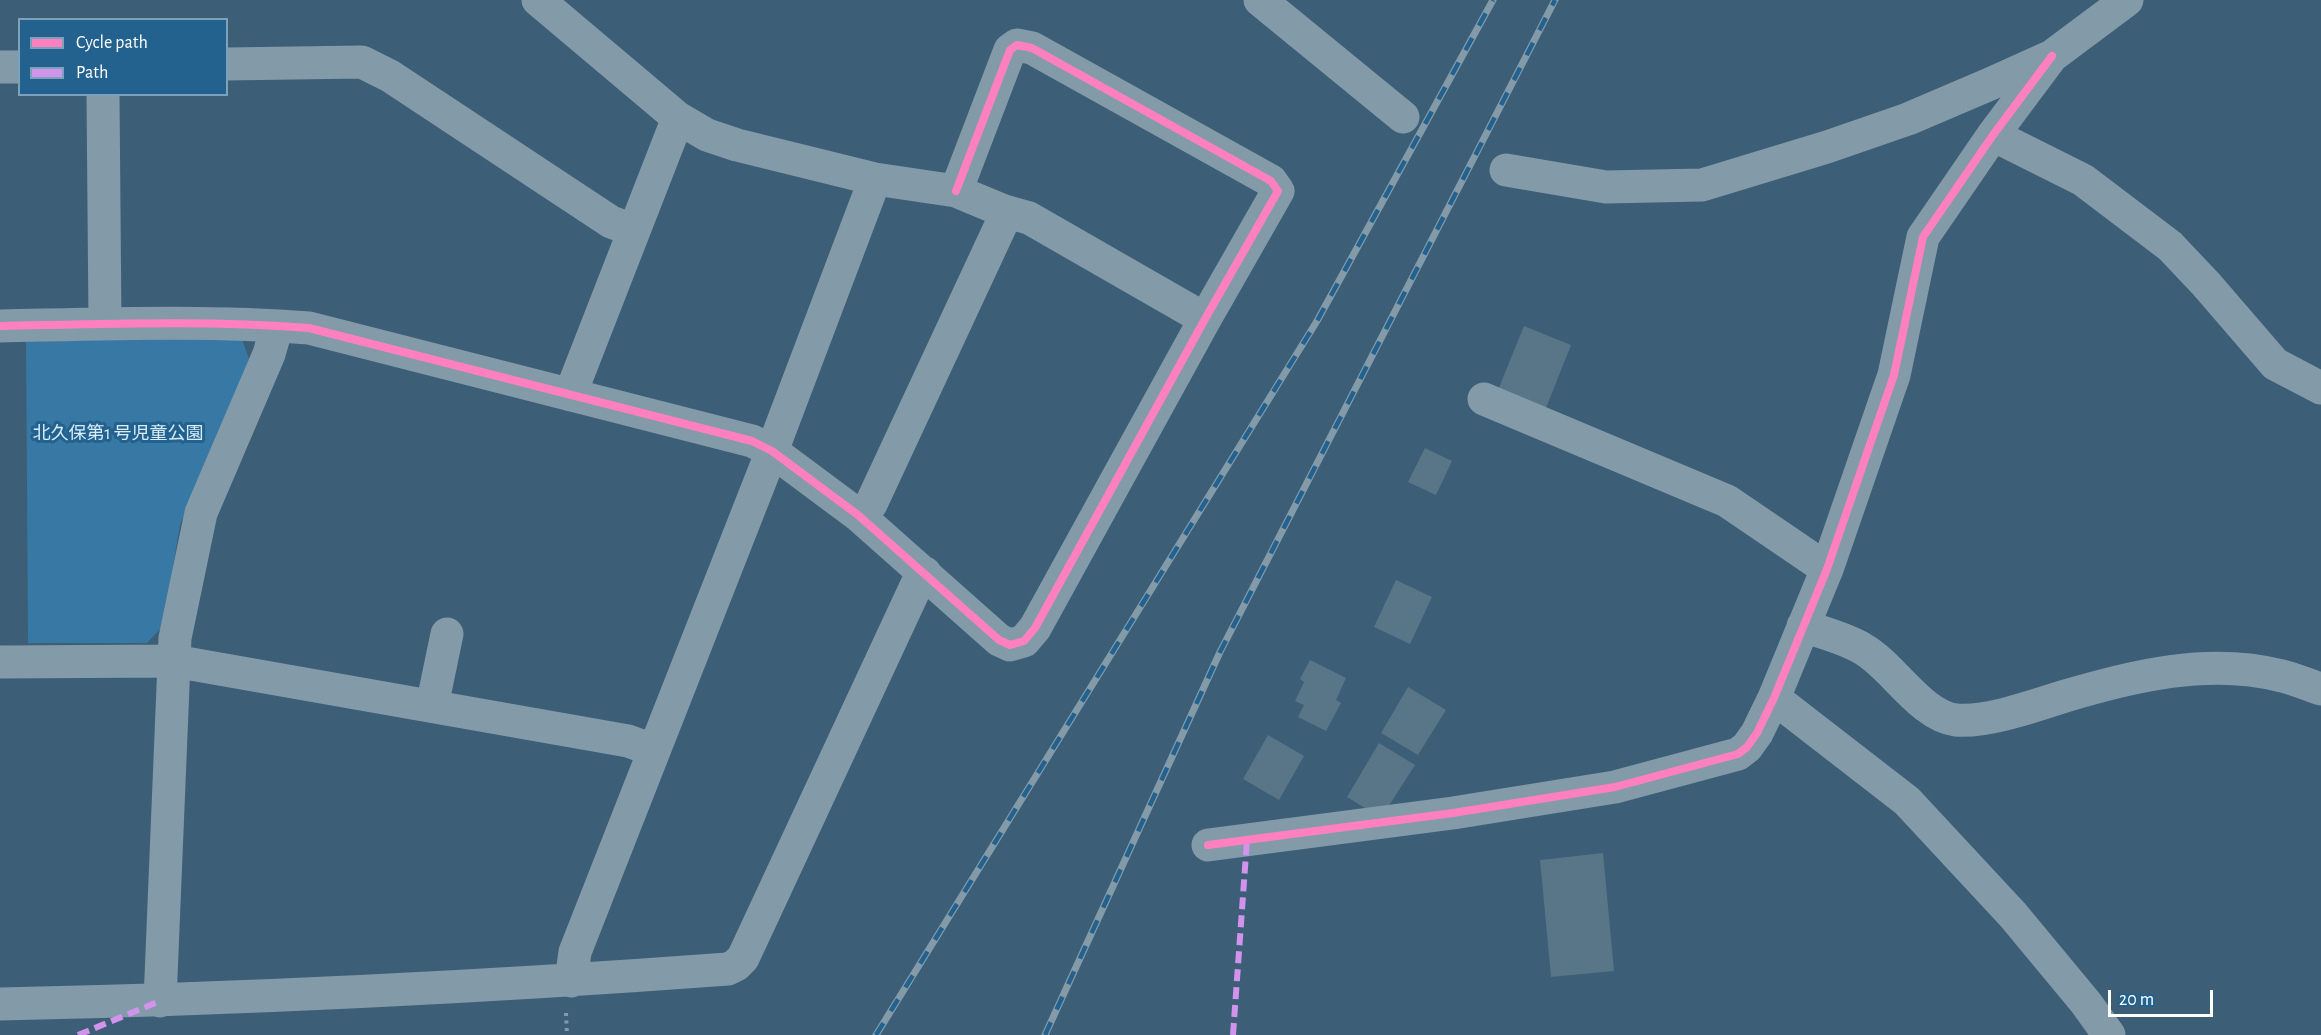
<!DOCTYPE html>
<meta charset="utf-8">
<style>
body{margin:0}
#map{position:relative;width:2321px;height:1035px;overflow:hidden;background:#3c5e76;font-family:"Alegreya Sans",sans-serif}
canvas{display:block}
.legend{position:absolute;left:18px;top:18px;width:210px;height:78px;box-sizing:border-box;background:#23628e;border:2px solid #7ba1bb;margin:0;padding:8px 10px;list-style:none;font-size:18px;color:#fff}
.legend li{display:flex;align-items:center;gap:12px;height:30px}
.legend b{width:30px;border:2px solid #7ba1bb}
.scale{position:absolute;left:2108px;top:990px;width:105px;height:27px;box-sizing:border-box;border:3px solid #fff;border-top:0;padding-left:8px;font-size:18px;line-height:21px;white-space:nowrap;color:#fff;-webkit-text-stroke:4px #23628e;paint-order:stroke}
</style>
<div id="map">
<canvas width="2321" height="1035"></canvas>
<ul class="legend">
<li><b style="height:8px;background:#ff80c0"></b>Cycle path</li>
<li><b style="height:8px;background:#d193ec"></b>Path</li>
</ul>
<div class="scale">20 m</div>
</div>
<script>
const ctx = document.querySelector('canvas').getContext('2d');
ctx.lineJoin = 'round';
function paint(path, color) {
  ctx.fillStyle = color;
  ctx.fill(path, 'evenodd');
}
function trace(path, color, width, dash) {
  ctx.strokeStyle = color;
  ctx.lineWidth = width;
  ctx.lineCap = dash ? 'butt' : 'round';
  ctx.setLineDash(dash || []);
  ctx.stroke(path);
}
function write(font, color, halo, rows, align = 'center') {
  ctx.font = font + ' "Alegreya Sans","Noto Sans JP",sans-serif';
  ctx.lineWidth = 6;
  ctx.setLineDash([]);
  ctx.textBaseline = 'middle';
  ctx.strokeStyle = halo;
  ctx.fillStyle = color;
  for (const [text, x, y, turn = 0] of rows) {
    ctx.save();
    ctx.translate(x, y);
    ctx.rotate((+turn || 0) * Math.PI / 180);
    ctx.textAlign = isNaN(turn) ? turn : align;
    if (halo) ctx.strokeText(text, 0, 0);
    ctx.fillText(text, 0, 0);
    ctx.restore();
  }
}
paint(new Path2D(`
 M26,339H242L249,359L180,525L163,626L147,643H28Z`), '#3878a4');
paint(new Path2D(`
 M1524,326L1571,345L1546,408L1498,390Z
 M1425,448L1452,461L1436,495L1408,482Z
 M1396,580L1432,597L1410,644L1374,627Z
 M1310,660L1346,678L1336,700L1341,703L1326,731L1298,717L1304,705L1295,701L1304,682L1300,679Z
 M1408,687L1446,710L1418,755L1381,733Z
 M1268,735L1304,756L1279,800L1243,779Z
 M1379,743L1415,765L1381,818L1347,797Z
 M1603,853L1614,971L1551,977L1540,860Z`), '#597588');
trace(new Path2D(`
 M566,1013L567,1035`), '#839aa9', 4, [3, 4.5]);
trace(new Path2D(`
 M538,0L678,118L707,135L737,145L875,179L956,191L1004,211L1029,218L1205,319
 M1260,0L1403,117
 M226,64L362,62L390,76L611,222L633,230
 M0,67H20
 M103,94L105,324
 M1993,135L2083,180L2170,246L2206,284L2275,364L2321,388
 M1506,170L1606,187L1702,185L1827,147L1908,119L1990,84L2052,56L2127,0
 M0,326C103,324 207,320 309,328L752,441L772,451L858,515L999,640L1010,645L1024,641L1035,628L1205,319L1278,191L1271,181L1032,48L1017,45L1010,50L956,191
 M570,395L678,118
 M1484,399L1727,501L1827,569
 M858,515L871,504L1001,225L1004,211
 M1803,626C1823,633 1845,638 1863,649C1893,666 1921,716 1956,720C1985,723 2034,706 2062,697C2132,676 2209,657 2282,676C2295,679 2308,685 2321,689
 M0,662L174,661L628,741L653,750
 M1774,698L1907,801L2013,915L2086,1003L2109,1035
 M432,706L447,634
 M1208,845L1453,813L1615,787L1738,754L1747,747L1757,733L1774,698L1827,569L1894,375L1923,237L1993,135L2052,56
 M571,981L575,952L772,451L875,179
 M160,1001L175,638L201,513L269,354L277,326
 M0,1004C243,999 485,987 728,969L736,965L743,958L917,584L925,573`), '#839aa9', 33);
const rail = new Path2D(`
 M876,1035L1317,321L1493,0
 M1045,1035L1220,652L1555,0`);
trace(rail, '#839aa9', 7);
trace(rail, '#23628e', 4.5, [14]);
trace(new Path2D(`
 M78,1035L160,1001
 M1233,1035L1247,840`), '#d193ec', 6, [12, 6]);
trace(new Path2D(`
 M0,326C103,324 207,320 309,328L752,441L772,451L858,515L999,640L1010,645L1024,641L1035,628L1205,319L1278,191L1271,181L1032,48L1017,45L1010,50L956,191
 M1208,845L1453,813L1615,787L1738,754L1747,747L1757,733L1774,698L1827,569L1894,375L1923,237L1993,135L2052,56`), '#ff80c0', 8);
write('18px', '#d8ecf9', '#23628e', [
 ["北久保第1 号児童公園",118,434]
]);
</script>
